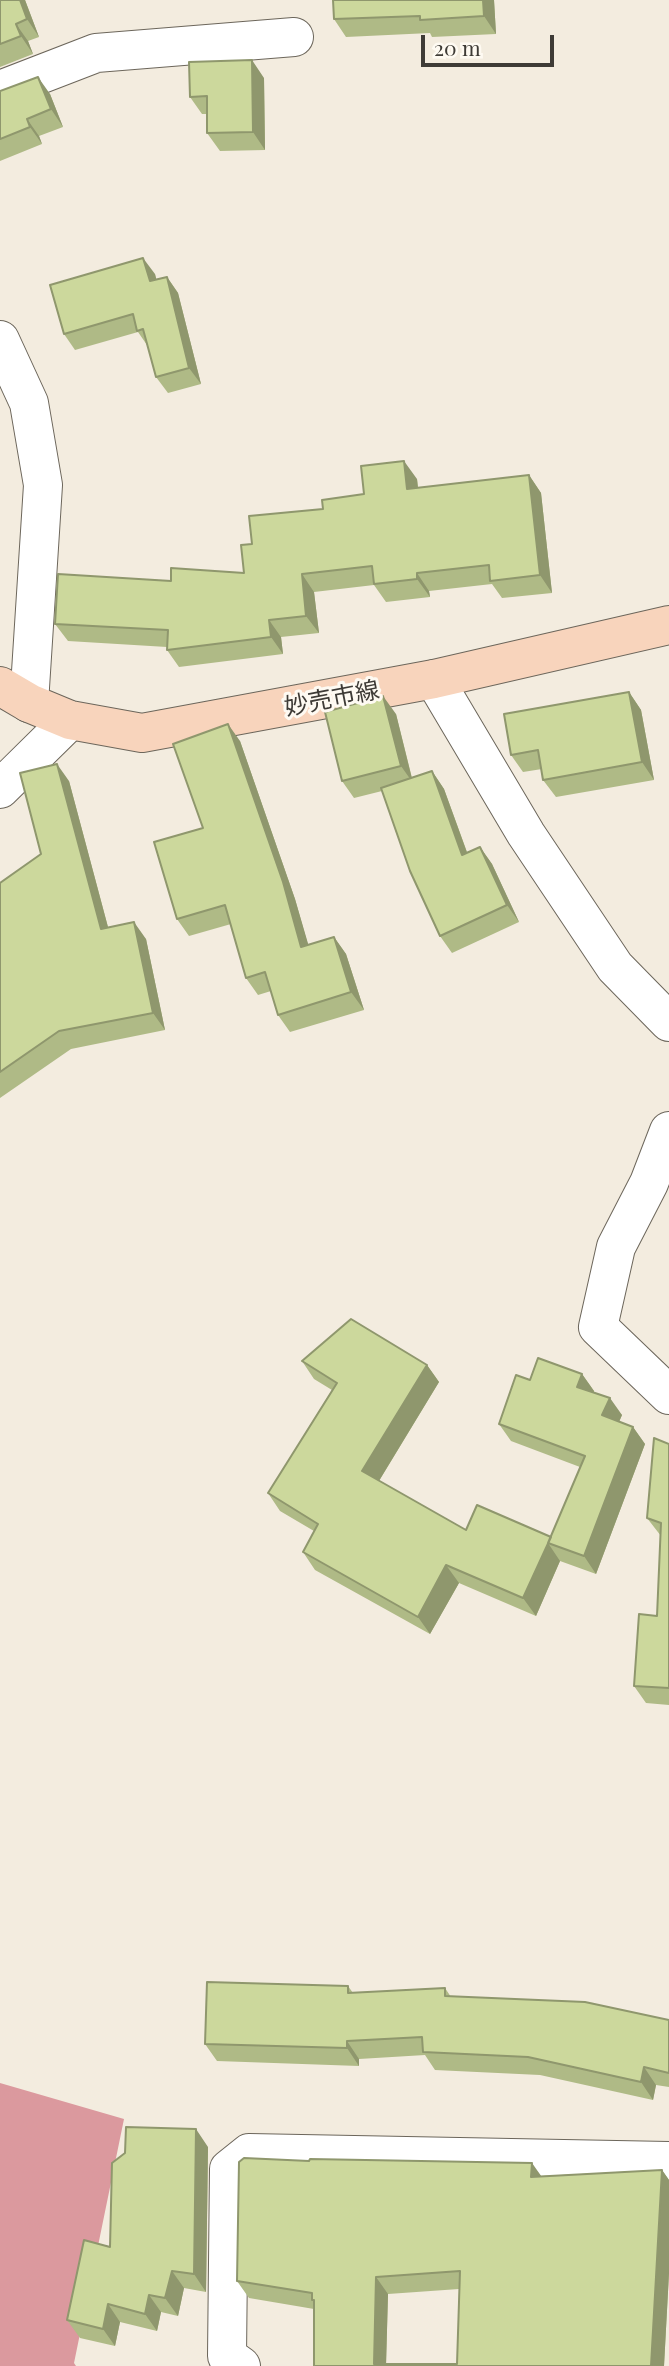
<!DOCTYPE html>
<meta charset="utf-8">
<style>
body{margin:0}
#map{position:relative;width:669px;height:2366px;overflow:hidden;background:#f3ecdf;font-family:"Playfair Display",serif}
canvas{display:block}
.scale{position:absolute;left:421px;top:35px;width:133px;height:32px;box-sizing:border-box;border:4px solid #3e3b36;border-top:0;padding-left:9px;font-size:21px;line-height:24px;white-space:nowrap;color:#3e3b36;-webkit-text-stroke:5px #fefaf2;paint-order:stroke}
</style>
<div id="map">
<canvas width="669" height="2366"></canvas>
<div class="scale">20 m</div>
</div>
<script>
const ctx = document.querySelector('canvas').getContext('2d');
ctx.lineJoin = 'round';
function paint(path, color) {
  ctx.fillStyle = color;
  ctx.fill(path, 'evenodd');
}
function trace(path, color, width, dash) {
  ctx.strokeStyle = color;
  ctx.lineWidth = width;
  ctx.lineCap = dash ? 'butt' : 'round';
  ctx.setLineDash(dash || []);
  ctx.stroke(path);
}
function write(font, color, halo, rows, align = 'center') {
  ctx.font = font + ' "Playfair Display","Noto Sans JP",serif';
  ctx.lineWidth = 6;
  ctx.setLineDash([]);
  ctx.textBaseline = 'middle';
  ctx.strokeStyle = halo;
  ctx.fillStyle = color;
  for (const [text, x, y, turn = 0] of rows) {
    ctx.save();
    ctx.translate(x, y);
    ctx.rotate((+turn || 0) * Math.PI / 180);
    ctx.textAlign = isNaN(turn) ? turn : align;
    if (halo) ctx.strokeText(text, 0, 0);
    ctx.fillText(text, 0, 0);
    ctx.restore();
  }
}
paint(new Path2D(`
 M0,2083L124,2119L74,2363L76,2366H0Z`), '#db999e');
const minor = new Path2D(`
 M0,90L96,53L294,37
 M0,340L29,403L43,485L29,703
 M434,679L526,834L615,967L669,1022
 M0,789L70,720
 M669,1131L649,1183L616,1247L598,1327L669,1395
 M241,2366L227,2356L229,2169L249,2153L669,2161`);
const secondary = new Path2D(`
 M0,686L29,703L70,720L142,733L434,679L669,625`);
trace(minor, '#6c665b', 40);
trace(secondary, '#6c665b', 40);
trace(minor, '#fff', 38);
trace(secondary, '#f8d4bc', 38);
paint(new Path2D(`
 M0,0H25L39,37L28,41L33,54L0,67Z
 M494,0L496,34L432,37L430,33L346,37L334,19Z
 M264,78L265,150L220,151L207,133V114H202L190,97Z
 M0,91L50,94L63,127L39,136L42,144L0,161Z
 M155,274L156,280L167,277L178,293L201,384L168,393L156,377L147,345L138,332L75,350L64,334Z
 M529,475L541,493L552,593L502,598L492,584L429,591L430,597L386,602L374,585L314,592L319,633L281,637L283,654L179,667L167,650V647L68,641L55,624L171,581L244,573L252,544L323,509L364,494L417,479L418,488Z
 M629,692L641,710L654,780L556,797L543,780L542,769L523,772L511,755Z
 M396,714L412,778L432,771L444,789L467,852L480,847L492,864L519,922L452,953L440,936L382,791L354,798L342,781Z
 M240,741L295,899L308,945L334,937L346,954L364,1010L290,1032L278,1015L271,991L258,995L246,978L231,924L189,936L177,919L203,828Z
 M69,781L108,927L146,939L165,1030L71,1049L0,1098V883L41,854Z
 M302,1361L427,1365L439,1382L379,1481L466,1530L551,1537L580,1467L511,1441L499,1424L530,1380L582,1374L594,1391V1392L622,1415L619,1422L633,1427L645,1444L596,1574L560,1561L536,1616L459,1583L430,1634L315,1570L303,1552L314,1531L280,1511L268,1493L332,1390L314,1379Z
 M669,1444V1705L646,1703L634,1686L657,1616L661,1536L647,1518Z
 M348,1986L353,1993L445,1988L451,1997L669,2020V2087L656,2085L653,2100L540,2075L435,2070L425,2055L359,2059V2066L217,2061L205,2044Z
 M208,2147L206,2292L184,2288L178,2316L161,2312L157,2331L120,2322L115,2346L80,2338L67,2320L110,2247Z
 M662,2170L669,2180V2273L664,2366H314V2309L249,2298L237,2281L541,2176ZM459,2289L457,2364H386L388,2294Z`), '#afba86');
paint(new Path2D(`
 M20,0H25L39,37L27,19Z
 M483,0H494L496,34L484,16Z
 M16,24L28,41L33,54L21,36Z
 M252,60L264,78L265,150L253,132Z
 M38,77L50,94L63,127L51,109Z
 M27,119L39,136L42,144L30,127Z
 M143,258L155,274L161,297L150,281Z
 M167,277L178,293L201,384L189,368Z
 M404,461L417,479L420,507L407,489Z
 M529,475L541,493L552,593L540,575Z
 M417,573L429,591L430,597L417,579Z
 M302,574L314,592L319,633L306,616Z
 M269,620L281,637L283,654L271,637Z
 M629,692L641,710L654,780L642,762Z
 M383,696L396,714L413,783L401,766Z
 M228,724L240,741L295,899L314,964L301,947Z
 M57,764L69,781L113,946L101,929Z
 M432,771L444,789L474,872L462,855Z
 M480,847L492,864L519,922L507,905Z
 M134,922L146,939L165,1030L153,1013Z
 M334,937L346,954L364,1010L351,992Z
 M427,1365L439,1382L374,1489L362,1471Z
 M582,1374L594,1391L590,1404L577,1387Z
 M610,1398L622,1415L614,1433L602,1415Z
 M633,1427L645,1444L596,1574L584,1556Z
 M548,1543L560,1561L536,1616L523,1598Z
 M446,1565L459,1583L430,1634L418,1617Z
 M347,2041L359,2059V2066L347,2048Z
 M644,2067L656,2085L653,2100L641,2082Z
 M196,2129L208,2147L206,2292L194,2274Z
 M532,2163L544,2180L531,2177Z
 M662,2170L669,2180V2273L664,2366H651Z
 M172,2271L184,2288L178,2316L165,2298Z
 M376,2277L388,2294L386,2366L374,2364Z
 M149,2295L161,2312L157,2331L145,2314Z
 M108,2304L120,2322L115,2346L103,2329Z`), '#8f976d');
const building = new Path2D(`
 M0,0H20L27,19L16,24L21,36L0,44Z
 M333,0H483L484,16L420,20V16L334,19Z
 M252,60L253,132L207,133V96L190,97L189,62Z
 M38,77L51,109L27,119L30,127L0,139V91Z
 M143,258L150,281L167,277L189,368L156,377L143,329L137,331L133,314L64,334L50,285Z
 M404,461L407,489L529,475L540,575L490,581L489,565L417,573V579L374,584L372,566L302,574L306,616L269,620L271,637L167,650L168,630L55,624L58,574L171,581V568L244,573L241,545L252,544L249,516L323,509L322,500L364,494L361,466Z
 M629,692L642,762L543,780L538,750L511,755L504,714Z
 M383,696L401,766L342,781L325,712Z
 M228,724L283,882L301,947L334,937L351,992L278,1015L265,972L246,978L225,905L177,919L154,842L203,828L173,744Z
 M57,764L101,929L134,922L153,1013L59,1031L0,1072V883L41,854L20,773Z
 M432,771L462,855L480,847L507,905L440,936L410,871L381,788Z
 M351,1319L427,1365L362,1471L466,1530L477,1505L551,1537L523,1598L446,1565L418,1617L303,1552L318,1524L268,1493L337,1383L302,1361Z
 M538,1358L582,1374L577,1387L610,1398L602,1415L633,1427L584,1556L548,1543L585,1456L499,1424L516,1375L530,1380Z
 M654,1438L669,1444V1688L634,1686L639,1614L657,1616L661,1523L647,1518Z
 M207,1982L348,1986V1993L445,1988V1996L585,2002L669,2020V2073L644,2067L641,2082L528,2057L423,2052L422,2037L347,2041V2048L205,2044Z
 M126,2127L196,2129L194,2274L172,2271L165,2298L149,2295L145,2314L108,2304L103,2329L67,2320L84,2240L110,2247L112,2163L125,2153Z
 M244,2158L309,2161L310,2159L532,2163L531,2177L662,2170L651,2366H314V2300H312V2293L237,2281L239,2162ZM460,2271L457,2364H374L376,2277Z`);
paint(building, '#ccd89c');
trace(building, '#8f976d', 2);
write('24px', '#3e3b36', '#fefaf2', [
 ["妙売市線",332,699,-11]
]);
</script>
